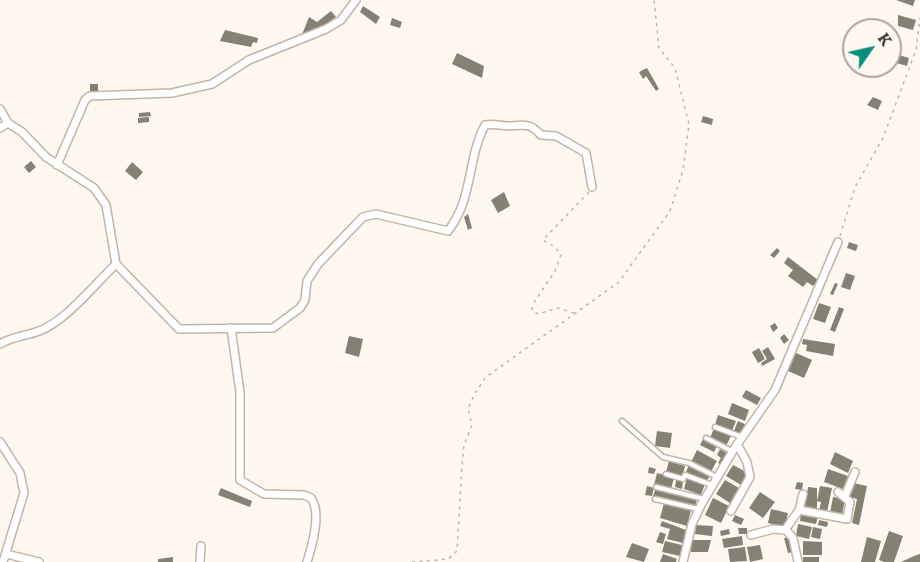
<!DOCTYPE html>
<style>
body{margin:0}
#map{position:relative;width:920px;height:562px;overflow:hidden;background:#fff8f0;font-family:Lora,serif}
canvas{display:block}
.north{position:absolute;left:842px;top:18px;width:60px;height:60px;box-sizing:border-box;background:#fff8f0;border:2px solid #aba59e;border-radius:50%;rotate:56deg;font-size:16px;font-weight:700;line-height:24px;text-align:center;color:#2d2924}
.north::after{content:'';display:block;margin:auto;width:21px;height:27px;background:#028f79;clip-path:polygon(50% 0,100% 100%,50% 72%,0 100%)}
</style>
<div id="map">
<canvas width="920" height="562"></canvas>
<div class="north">K</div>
</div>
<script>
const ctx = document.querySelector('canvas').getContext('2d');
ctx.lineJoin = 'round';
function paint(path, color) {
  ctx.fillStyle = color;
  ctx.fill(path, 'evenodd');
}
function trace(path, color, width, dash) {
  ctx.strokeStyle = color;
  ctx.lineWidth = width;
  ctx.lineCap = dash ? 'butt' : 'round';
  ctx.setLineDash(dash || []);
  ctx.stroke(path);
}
paint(new Path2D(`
 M896,0H915L913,6Z
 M363,6L380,17L376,24L360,12Z
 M331,11L336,17L317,30L314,29L311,34L301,37L309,17L317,22Z
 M898,15L916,20L913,30L898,26Z
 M392,18L402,22L400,28L390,25Z
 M225,30L258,38L257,43L253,42L251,47L220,41Z
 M457,53L484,66L482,78L452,64Z
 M895,54L909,58L907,66L893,62Z
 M647,68L659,89L656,91L646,76L643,79L639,72Z
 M90,84H98V91H90Z
 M873,97L882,101L878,110L867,105Z
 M150,112L151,116L139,117V113Z
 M703,116L713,119L712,125L701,122Z
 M149,117V122L138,123V118Z
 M31,161L36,167L29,173L24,167Z
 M132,162L143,172L136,180L125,171Z
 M504,192L510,206L498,213L491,200Z
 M468,214L472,228L468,230L464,217Z
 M849,242L858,245L856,251L847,248Z
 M777,248L780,251L774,258L770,255Z
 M788,257L818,280L813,286L807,282L803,287L788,276L793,270L784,263Z
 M846,273L855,276L850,290L841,287Z
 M835,283L838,284L833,295L830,294Z
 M819,303L831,307L825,323L813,319Z
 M839,307L844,309L835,332L830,330Z
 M775,323L778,328L773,332L770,326Z
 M784,334L789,340L784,344L780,338Z
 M349,336L363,339L359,357L345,353Z
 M803,339L835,344L833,356L806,351L807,345L802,344Z
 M768,347L775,359L762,366L761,363L767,359L762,351Z
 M759,348L765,359L758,363L752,352Z
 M796,353L812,360L804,378L788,371Z
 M746,390L761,398L757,405L742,397Z
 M732,403L749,410L745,421L728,414Z
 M718,415L736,421L732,431L715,425Z
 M738,421L745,424L741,434L734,431Z
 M714,428L731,436L726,446L710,438Z
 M657,431L672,433L670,448L655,446Z
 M703,439L717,446L714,452L700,445Z
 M720,449L729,454L722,465L718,463L721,458L717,455Z
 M697,450L717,461L710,473L691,462Z
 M835,452L853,461L848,473L830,464Z
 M669,461L685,466L682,477L666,472Z
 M689,465L710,475L707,481L686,472Z
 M733,465L748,473L741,485L726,476Z
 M649,467L656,469L654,474L648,473Z
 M828,469L848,476L843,489L824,482Z
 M657,473L674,478L671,489L654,485Z
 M687,478L705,484L701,495L684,489Z
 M676,480L683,481L682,489L675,487Z
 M725,480L739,488L730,503L716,494Z
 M797,482L803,483L802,490L795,489Z
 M853,483L867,486L859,525L852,523L857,499L850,497Z
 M647,486L654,488L652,496L645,495Z
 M820,486L832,488L827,512L819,511L821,502L817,501Z
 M808,487L817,488V510L805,508Z
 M221,488L252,501L250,507L218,495Z
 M656,488L697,499L695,507L653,496Z
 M760,492L775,502L763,518L749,508Z
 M833,497L845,499L842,515L830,513Z
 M713,498L729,506L721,523L705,515Z
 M664,503L691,510L687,526L660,518Z
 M771,509L788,513L785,527L768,523Z
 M801,513L818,516L816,524L800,521Z
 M735,515L744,519L741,525L732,521Z
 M819,520L828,522L827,527L818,525Z
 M662,521L686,530L683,543L667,539L670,529L660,526Z
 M798,524L812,527L809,539L796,536Z
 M696,525L713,526L712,536L695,534Z
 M813,527L822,529L820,539L811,537Z
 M738,528H747V534H739Z
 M729,529L730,534L721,536L720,531Z
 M889,531L903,536L894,562H884L879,560Z
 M660,532L666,534L663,544L656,542Z
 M742,536L743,545L724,548L722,539Z
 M790,537L793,552L788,553L784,538Z
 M867,537L881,541L875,562H861Z
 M691,540H711L708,552H691Z
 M665,541L682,545L680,556L662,552Z
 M803,541L822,542V555H803Z
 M632,543L649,549L644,562L626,557Z
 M760,545L763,559L750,562L747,547Z
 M745,547L747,561L730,562L728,549Z
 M663,554L677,559L676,562H660Z
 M920,554V562H901L914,556Z
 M173,557V562H158V559Z
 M803,557H819V562H803Z`), '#858173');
const service = new Path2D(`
 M622,421L663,457L689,463L717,477
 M715,427L742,437
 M706,438L732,451
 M666,474L683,479L685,475L712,485
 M656,487L704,499
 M655,499L698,509`);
const minor = new Path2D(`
 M0,109L8,123L22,132L46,157L94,188L106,205L116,264L179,329L273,328L300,308L305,300L307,281L318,264L363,217L376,214L448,231C473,200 467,159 485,125C494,123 501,126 510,126C526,125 530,123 541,135L556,136L586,153L592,187
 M0,128L8,123
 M57,165L85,100L90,96L172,93L212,84L249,60L326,29L341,20L356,0
 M231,328L240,392V480L264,494L304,495L311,498C322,513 312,546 307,562
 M0,344C13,336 26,336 39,331C66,321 95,284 116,264
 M0,442L20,473L24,493L3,562
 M845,496L855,472
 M799,510L803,494
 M731,511L750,477L747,462L737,444
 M785,530L799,510L847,519L850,502L838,492
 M751,535L773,529L786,530L793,538L798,562
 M6,554L39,562
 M200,562L201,546
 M683,562L692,524L701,505L734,449L775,390L838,242`);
trace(service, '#c0b5a8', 7);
trace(minor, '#c0b5a8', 10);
trace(new Path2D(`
 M840,236L855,187L883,138L916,50L920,18
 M574,313L558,308L538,314L532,310L533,304L555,271L561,255L555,247L543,240L589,192
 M412,562L448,559L457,551L462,465L464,445L472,425L468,409L475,393L486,377L619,282L670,211L683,170L689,124L675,68L659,48L654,0`), '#bab4ad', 1.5, [3, 4.5]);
trace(service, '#fff', 4);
trace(minor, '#fff', 7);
</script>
